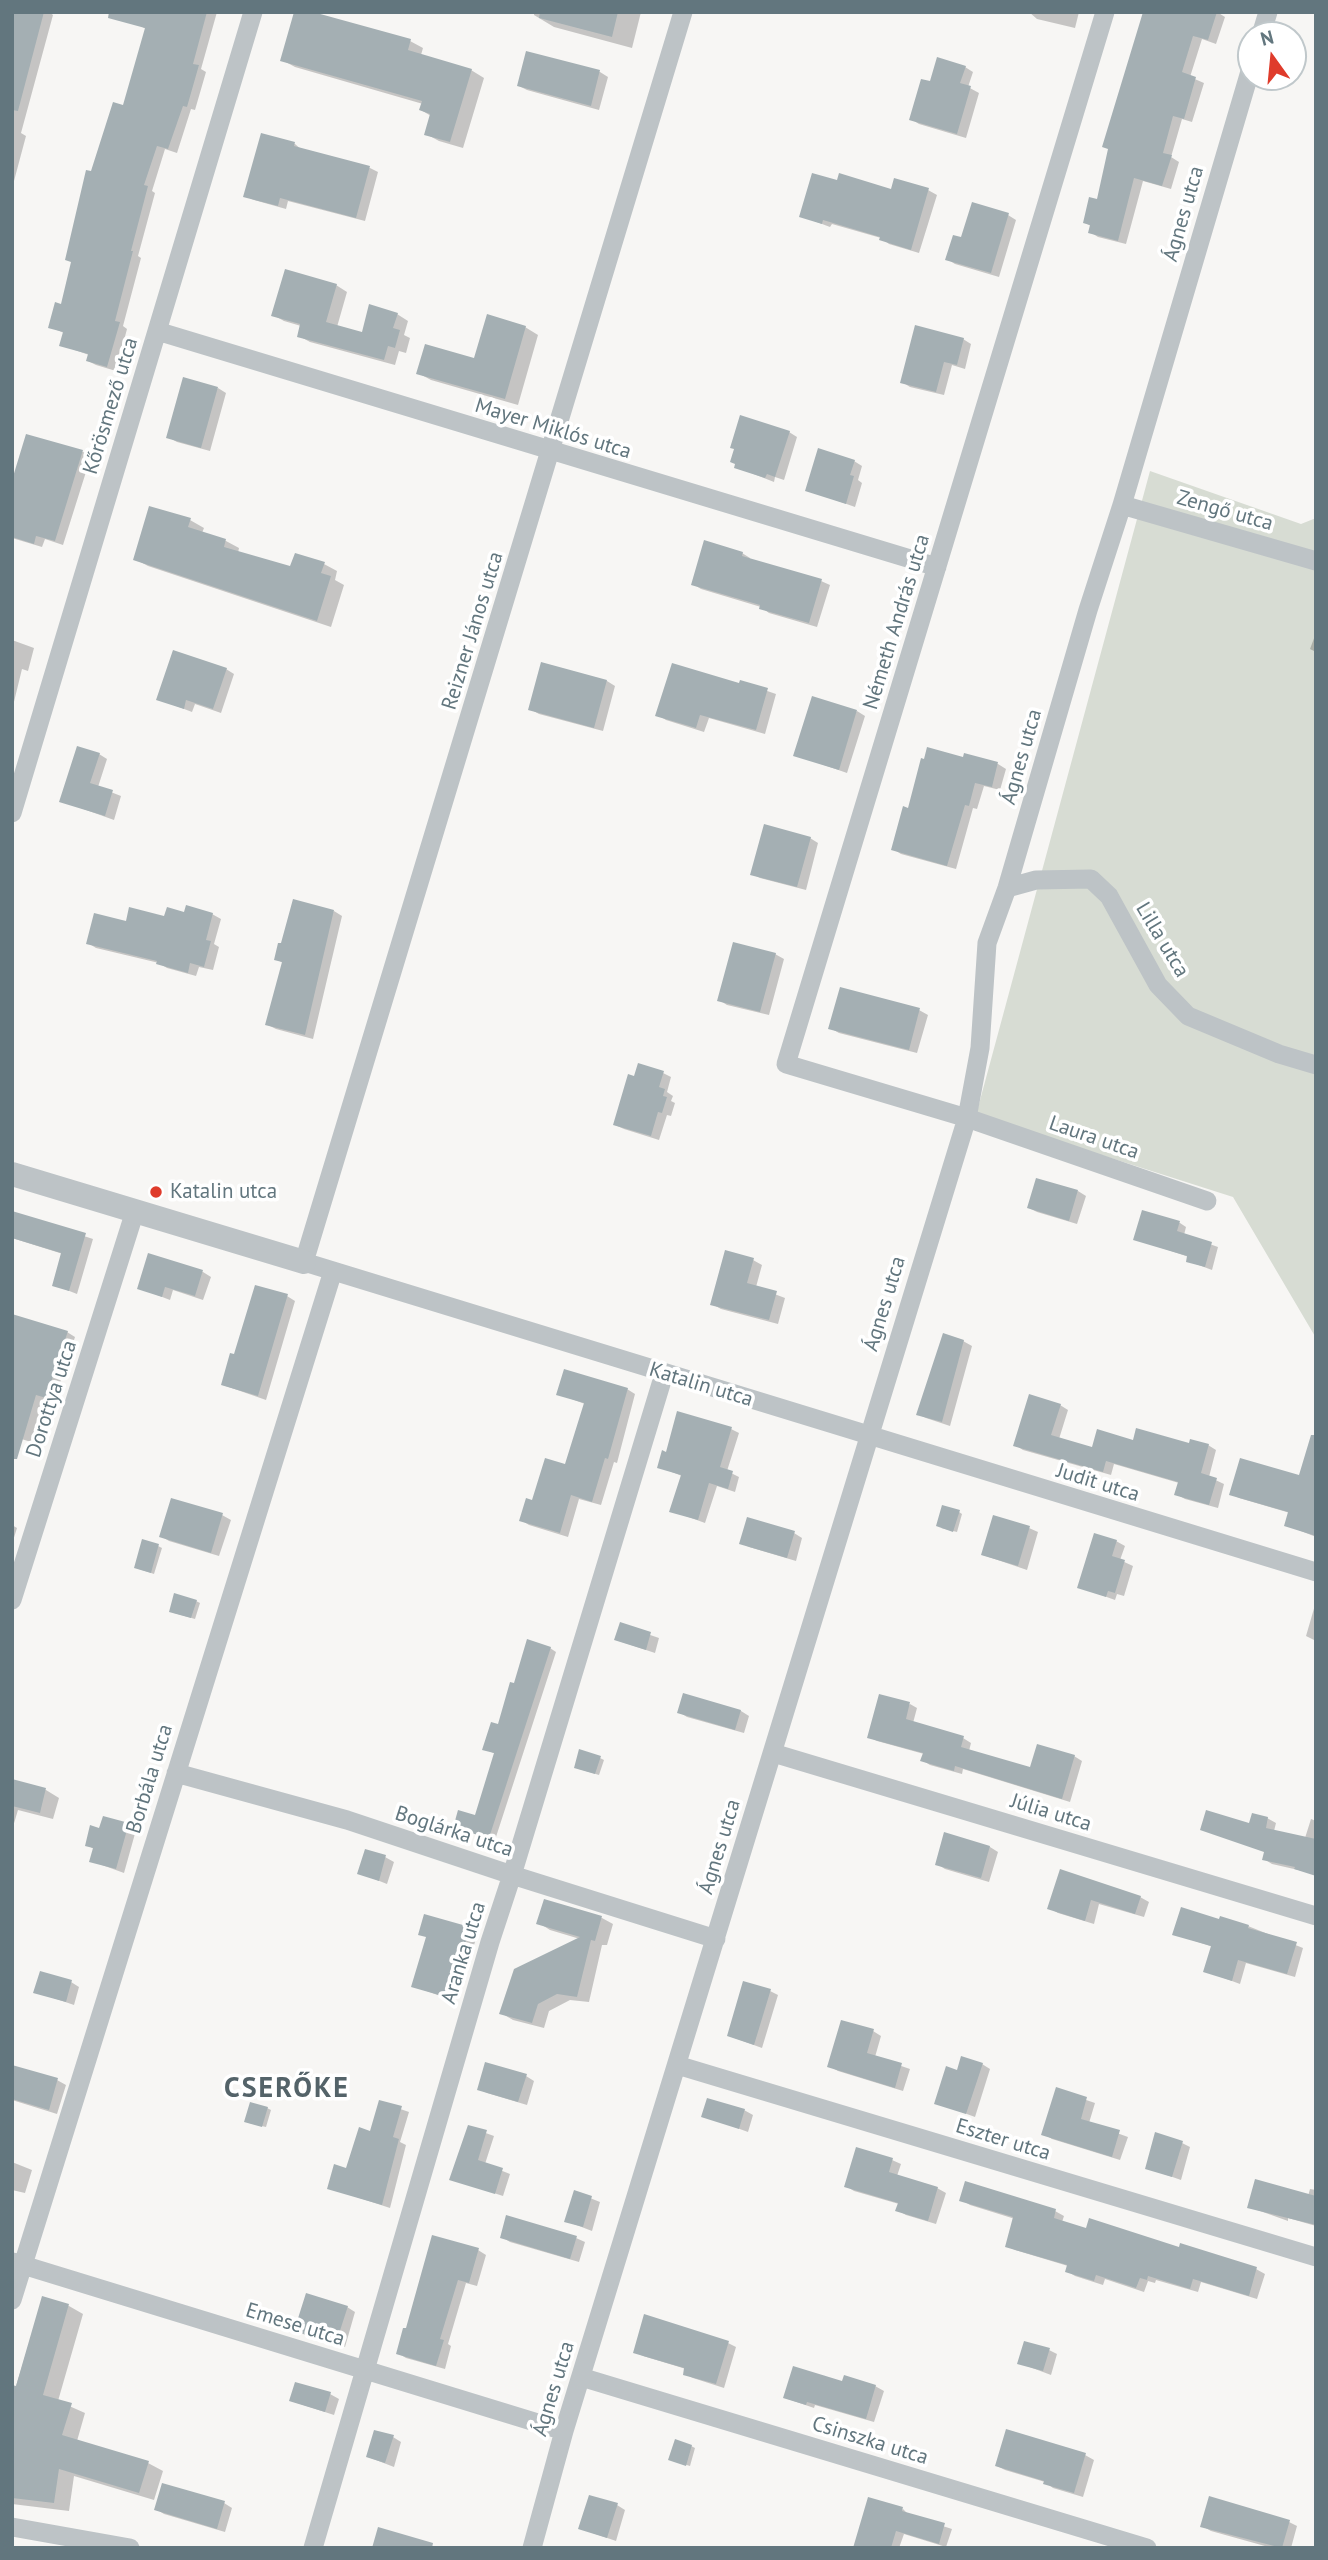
<!DOCTYPE html>
<meta charset="utf-8">
<style>
body{margin:0}
#map{position:relative;width:1328px;height:2560px;overflow:hidden;background:#f7f6f4;font-family:"PT Sans",sans-serif}
canvas{display:block}
.frame{position:absolute;inset:0;border:14px solid #62767e;pointer-events:none}
.north{position:absolute;left:1237px;top:21px;width:70px;height:70px;box-sizing:border-box;background:#fff;border:2px solid #c0c8cb;border-radius:50%;rotate:345deg;font-size:19px;font-weight:700;line-height:28px;text-align:center;color:#62767e}
.north::after{content:'';display:block;margin:auto;width:24px;height:32px;background:#df3b2b;clip-path:polygon(50% 0,100% 100%,50% 72%,0 100%)}
</style>
<div id="map">
<canvas width="1328" height="2560"></canvas>
<div class="frame"></div>
<div class="north">N</div>
</div>
<script>
const ctx = document.querySelector('canvas').getContext('2d');
ctx.lineJoin = 'round';
function paint(path, color) {
  ctx.fillStyle = color;
  ctx.fill(path, 'evenodd');
}
function trace(path, color, width, dash) {
  ctx.strokeStyle = color;
  ctx.lineWidth = width;
  ctx.lineCap = dash ? 'butt' : 'round';
  ctx.setLineDash(dash || []);
  ctx.stroke(path);
}
function write(font, color, halo, rows, align = 'center') {
  ctx.font = font + ' "PT Sans",sans-serif';
  ctx.lineWidth = 7;
  ctx.setLineDash([]);
  ctx.textBaseline = 'middle';
  ctx.strokeStyle = halo;
  ctx.fillStyle = color;
  for (const [text, x, y, turn = 0] of rows) {
    ctx.save();
    ctx.translate(x, y);
    ctx.rotate((+turn || 0) * Math.PI / 180);
    ctx.textAlign = isNaN(turn) ? turn : align;
    if (halo) ctx.strokeText(text, 0, 0);
    ctx.fillText(text, 0, 0);
    ctx.restore();
  }
}
paint(new Path2D(`
 M1150,471L1301,524L1316,518V1338L1233,1197L976,1115Z`), '#d7dcd3');
paint(new Path2D(`
 M12,12H49L53,15L21,133L26,136L14,181Z
 M141,12H217L201,69L206,72L195,110L191,109L177,153L165,149L152,191L155,193L138,256L141,258L123,326L127,329L116,371L96,365L88,361L89,355L61,345L64,333L50,327L62,306L92,173L124,108L146,29L137,24Z
 M534,12H641L632,48L554,27L534,15Z
 M1029,12H1079L1075,28L1037,19Z
 M1145,12H1217L1225,17L1216,44L1202,39L1190,77L1204,83L1192,122L1182,119L1171,157L1179,162L1171,189L1143,181L1126,244L1098,237L1090,232L1091,226L1085,223L1098,201Z
 M410,41L423,48L421,55L471,70L484,78L463,148L439,141L426,134L431,116L421,110L423,104L295,67L282,60Z
 M528,53L600,72L608,77L599,110L527,90L519,86Z
 M965,67L973,72L968,87L979,93L966,138L919,124L911,119Z
 M262,135L295,144L302,150L370,168L378,172L365,221L288,201L286,209L254,200L245,196Z
 M928,190L937,195L919,253L889,244L881,238L832,224L830,227L801,216L892,191Z
 M1008,215L1016,220L999,277L955,264L947,259L962,239Z
 M336,285L347,292L337,327L363,334L397,314L408,321L404,335L410,338L406,353L399,351L395,365L310,342L299,336L301,326L284,321L273,315Z
 M525,327L538,335L518,405L431,380L418,373L475,361Z
 M963,339L971,344L965,369L952,365L944,395L910,387L902,382Z
 M218,388L226,393L210,451L177,442L168,437Z
 M789,432L797,437L784,480L775,477L774,482L736,467Z
 M27,436L83,452L91,456L63,545L45,539L42,547L12,538V487Z
 M854,461L862,466L858,480L862,483L855,507L807,490Z
 M151,508L190,520L204,528L202,533L226,541L239,548L238,553L292,568L324,564L337,571L335,580L344,585L331,627L148,566L135,559Z
 M742,553L750,558V560L821,581L830,585L817,627L769,613L761,607L701,589L693,584Z
 M1316,633V652L1310,649Z
 M12,640L34,648L28,671L22,669L12,710Z
 M542,664L607,681L615,686L603,731L539,714L530,709Z
 M226,669L234,674L221,713L195,704L192,712L158,699Z
 M741,682L776,694L765,734L709,718L704,732L666,720L658,715L740,685Z
 M857,711L865,716L847,773L795,755Z
 M99,754L107,759L98,787L121,796L114,820L61,801Z
 M965,755L998,764L1006,769L1000,790L984,786L977,809L973,808L956,869L901,854L893,849L909,810L964,759Z
 M810,838L818,843L806,890L760,878L752,874Z
 M334,911L342,916L313,1039L276,1029L268,1025L283,963L276,959Z
 M185,914H212L221,919L214,944L219,947L213,970L199,967L196,976L167,968L159,963L96,948L88,943L127,923Z
 M775,954L784,959L769,1015L727,1005L719,1000Z
 M919,1010L928,1015L917,1053L839,1033L830,1028Z
 M663,1073L671,1077L667,1092L673,1096L671,1101L675,1103L671,1116L667,1115L659,1140L624,1129L615,1125Z
 M1078,1191L1086,1196L1077,1224L1037,1212L1029,1208Z
 M1143,1212L1180,1223L1186,1227L1184,1235L1218,1247L1212,1270L1188,1261L1189,1257L1135,1239Z
 M14,1213L93,1239L77,1294L54,1285L63,1254L12,1238Z
 M149,1255L203,1272L211,1277L203,1300L173,1290L170,1300L139,1288Z
 M753,1260L762,1265L756,1287L785,1298L778,1324L721,1309L712,1304Z
 M287,1296L295,1301L266,1400L223,1385L235,1356Z
 M67,1332L75,1337L54,1401L44,1398L31,1442L15,1437L12,1435Z
 M963,1341L972,1346L950,1426L926,1418L918,1414Z
 M627,1389L635,1394L617,1463L614,1462L601,1505L579,1499L568,1537L529,1525L521,1520L533,1502L566,1466L585,1404L558,1394Z
 M1060,1405L1068,1410L1059,1439L1093,1449L1134,1442L1208,1445L1216,1450L1209,1477L1224,1484L1218,1508L1185,1499L1176,1494L1179,1483L1114,1464L1111,1475L1023,1450L1015,1445Z
 M731,1429L739,1433L727,1471L739,1477L735,1492L717,1486L705,1523L672,1511L682,1476L659,1467L667,1454Z
 M1316,1462V1537L1286,1525L1290,1513L1239,1498L1231,1494L1300,1478Z
 M959,1512L962,1514L957,1532L941,1528Z
 M222,1515L231,1520L219,1556L169,1541L161,1536Z
 M12,1525L17,1528L12,1544Z
 M1029,1528L1038,1532L1027,1570L983,1555Z
 M794,1533L802,1538L796,1561L749,1547L741,1543Z
 M1116,1541L1125,1546L1120,1560L1133,1566L1124,1596L1117,1594L1115,1600L1079,1587Z
 M158,1546L162,1548L154,1574L139,1569Z
 M196,1601L200,1603L195,1619L174,1613Z
 M1315,1605L1316,1606V1641L1306,1636Z
 M621,1625L659,1638L655,1653L616,1640Z
 M550,1648L556,1652L495,1840L461,1830L455,1827L476,1817L496,1754L484,1749L499,1726L515,1686Z
 M684,1695L741,1711L749,1716L744,1733L687,1717L679,1712Z
 M910,1704L917,1708L913,1723L963,1738L971,1743L969,1751L1031,1769L1074,1756L1082,1761L1070,1802L963,1769L962,1774L930,1765L922,1760L924,1754L877,1741L869,1737Z
 M600,1758L604,1760L599,1775L579,1769Z
 M12,1781L46,1790L59,1798L53,1819L18,1810L12,1830Z
 M1267,1818L1276,1823L1274,1831L1305,1838L1311,1819L1316,1821V1874L1272,1864L1264,1859L1266,1852L1202,1829L1250,1826Z
 M128,1825L136,1830L124,1873L91,1861L94,1849L87,1845Z
 M945,1834L990,1847L998,1852L989,1882L945,1869L937,1864Z
 M385,1857L394,1862L387,1884L359,1873Z
 M1061,1871L1140,1897L1149,1902L1144,1917L1099,1904L1094,1924L1058,1913L1049,1908Z
 M545,1901L602,1918L613,1924L607,1945H602L589,2002L570,2000L549,2011L544,2028L513,2020L501,2013L580,1939L550,1930L539,1923Z
 M1220,1921L1248,1926L1303,1948L1295,1977L1246,1963L1240,1984L1205,1971L1213,1947L1174,1934Z
 M469,1929L478,1933L472,1951L469,1950L454,2001L413,1986Z
 M71,1982L79,1987L74,2005L36,1992Z
 M770,1991L778,1995L762,2048L729,2036Z
 M873,2031L881,2036L875,2057L910,2069L903,2091L838,2071L829,2066Z
 M982,2064L990,2069L975,2117L937,2103L958,2072Z
 M12,2070L57,2080L66,2085L57,2114L12,2100Z
 M526,2076L534,2081L527,2105L487,2093L479,2089Z
 M1057,2090L1095,2103L1089,2123L1128,2137L1120,2160L1052,2139L1044,2134Z
 M380,2102L409,2112L400,2142L406,2145L390,2208L329,2188L348,2170L371,2133Z
 M267,2108L271,2110L266,2127L249,2123Z
 M744,2110L753,2115L748,2132L704,2116Z
 M469,2127L494,2136L485,2164L510,2174L503,2196L451,2179Z
 M1182,2143L1190,2147L1181,2180L1147,2168Z
 M892,2160L901,2164L897,2176L937,2188L946,2193L936,2224L906,2215L897,2210L899,2204L854,2191L846,2186Z
 M12,2162L32,2170L25,2193L12,2190Z
 M1310,2189L1316,2190V2226L1288,2218V2221L1249,2207L1308,2196Z
 M575,2192L600,2202L592,2231L566,2221Z
 M962,2200L1055,2211L1064,2216L1062,2222L1087,2230L1180,2249L1256,2269L1265,2274L1257,2299L1201,2282L1198,2292L1156,2280L1155,2283L1148,2281L1144,2292L1105,2279L1103,2285L1075,2276L1067,2271L1068,2266L1015,2250L1007,2246L1015,2219L970,2205Z
 M502,2237L576,2238L585,2242L579,2262L510,2242Z
 M478,2250L486,2255L477,2286L466,2283L448,2344L451,2346L445,2369L406,2358L398,2353Z
 M43,2298L69,2306L83,2314L58,2401L85,2413L77,2441L148,2463L163,2471L154,2500L74,2476L69,2511L12,2504V2399Z
 M347,2307L355,2312L345,2347L305,2335L296,2330Z
 M728,2343L736,2347L724,2388L693,2378L685,2374L686,2369L643,2356L635,2352Z
 M1049,2350L1057,2354L1051,2375L1019,2363Z
 M843,2383L875,2386L884,2391L874,2422L815,2405L814,2408L785,2398Z
 M330,2394L339,2399L334,2415L291,2401Z
 M393,2437L401,2442L394,2467L368,2457Z
 M691,2446L695,2448L690,2466L674,2461Z
 M1085,2455L1094,2460L1083,2497L1053,2488L1045,2482L1005,2470L997,2466Z
 M224,2503L232,2508L225,2532L164,2514L156,2509Z
 M617,2505L625,2510L616,2541L581,2529Z
 M903,2509L909,2515L952,2529L946,2547L904,2534L899,2548H860Z
 M1289,2522L1297,2526L1291,2548H1272L1211,2531L1202,2526Z`), '#0003');
paint(new Path2D(`
 M12,12H44L18,111L12,110Z
 M109,12H207L193,64L199,65L187,107L183,106L168,149L157,146L144,185L148,186L131,251H133L115,321L120,322L107,367L86,361L88,354L59,346L63,332L48,328L55,302L61,304L71,262L65,260L86,170L91,171L113,102L123,105L145,28L108,18Z
 M294,12H313L411,39L408,50L472,69L450,142L424,135L430,114L419,110L422,101L280,61Z
 M540,12H618L612,37L539,18Z
 M1143,12H1217L1208,40L1193,36L1182,72L1196,77L1184,119L1173,116L1163,153L1172,155L1162,186L1134,178L1118,241L1088,233L1090,225L1083,223L1089,197L1097,199L1108,149L1102,147Z
 M526,51L600,70L591,106L517,86Z
 M937,57L966,66L960,83L971,86L957,134L909,120L921,79L930,81Z
 M261,133L295,142L294,146L370,166L356,218L280,198L278,206L243,197Z
 M812,173L837,180L839,173L891,189L894,178L929,188L911,250L879,240L880,237L823,220L822,224L799,217Z
 M972,202L1009,213L991,273L945,260L953,235L961,237Z
 M285,269L337,284L326,322L362,332L369,304L398,313L393,328L400,330L395,348L388,346L384,360L297,337L300,324L271,316Z
 M487,314L526,326L505,399L416,374L425,344L474,358Z
 M915,325L964,338L957,365L944,362L936,392L900,383Z
 M183,377L218,387L201,448L166,438Z
 M740,415L790,431L775,477L767,474L765,478L734,468L735,464L730,462L734,449L730,448Z
 M26,434L83,450L55,541L36,536L34,544L12,537V480Z
 M818,448L855,460L850,475L854,476L846,504L805,491Z
 M149,506L191,518L188,527L226,539L224,547L290,566L295,553L325,562L321,573L331,576L317,621L133,560Z
 M704,540L743,552L742,556L822,579L809,623L759,609L760,605L691,585Z
 M173,650L227,668L213,709L186,700L184,709L156,700Z
 M541,662L607,680L594,728L528,710Z
 M672,663L739,683L740,680L768,688L756,730L700,715L696,728L655,716Z
 M812,696L857,710L839,770L793,756Z
 M77,746L100,753L90,783L113,790L105,816L59,802Z
 M927,747L963,757L964,753L998,762L992,787L975,783L969,806L965,805L947,866L891,850L903,806L908,808L921,758L924,759Z
 M764,824L811,837L797,887L750,875Z
 M293,899L334,910L305,1035L265,1025L282,962L274,960L278,943H281Z
 M186,905L213,913L206,940L211,941L204,967L190,963L188,973L156,964L157,961L86,944L94,913L126,921L129,907L164,916L167,907L184,912Z
 M733,942L776,953L760,1012L717,1001Z
 M840,987L920,1008L909,1050L828,1029Z
 M638,1063L664,1071L659,1087L665,1089L663,1096L667,1097L662,1113L658,1112L651,1136L613,1125L628,1074L634,1076Z
 M1036,1178L1078,1190L1069,1221L1027,1208Z
 M1142,1210L1180,1221L1177,1231L1212,1242L1205,1267L1186,1262L1187,1256L1133,1240Z
 M12,1211L86,1233L69,1291L52,1286L61,1253L12,1238Z
 M725,1250L754,1258L747,1283L777,1291L769,1320L710,1305Z
 M148,1253L203,1270L195,1296L165,1287L162,1297L137,1289Z
 M255,1285L288,1294L258,1396L221,1385L230,1353L234,1354Z
 M12,1314L68,1331L46,1398L36,1395L17,1459H12Z
 M943,1333L964,1340L942,1422L916,1415Z
 M564,1369L628,1388L608,1459L605,1458L592,1502L571,1495L560,1533L519,1521L526,1498L532,1500L545,1458L565,1464L584,1403L556,1395Z
 M1029,1394L1061,1404L1051,1435L1092,1447L1097,1429L1133,1440L1136,1428L1189,1443L1190,1439L1209,1444L1201,1473L1217,1478L1209,1505L1174,1495L1178,1482L1106,1461L1103,1472L1013,1446Z
 M677,1411L732,1427L720,1467L733,1471L728,1489L709,1483L698,1520L669,1512L681,1475L657,1468L662,1450L666,1452Z
 M1311,1435H1316V1536L1284,1526L1288,1512L1229,1495L1240,1458L1299,1475Z
 M171,1498L223,1513L211,1553L159,1537Z
 M942,1505L960,1510L953,1532L936,1526Z
 M993,1515L1030,1526L1018,1566L981,1555Z
 M747,1517L795,1531L787,1558L739,1544Z
 M1094,1533L1117,1540L1112,1556L1125,1560L1115,1593L1108,1591L1106,1597L1077,1588Z
 M142,1539L159,1544L151,1573L134,1568Z
 M174,1593L197,1600L191,1618L169,1612Z
 M620,1622L651,1632L646,1650L614,1640Z
 M527,1639L551,1647L489,1838L453,1828L458,1810L475,1815L494,1753L482,1750L491,1722L498,1724L510,1682L514,1683Z
 M683,1693L741,1710L735,1730L677,1713Z
 M879,1694L910,1702L906,1719L964,1736L961,1747L1030,1767L1037,1744L1075,1755L1062,1799L955,1766L954,1771L920,1761L923,1753L867,1738Z
 M579,1749L601,1756L595,1774L574,1768Z
 M12,1779L46,1788L40,1813L12,1806Z
 M1206,1810L1249,1823L1252,1813L1268,1817L1266,1828L1316,1839V1876L1294,1869L1295,1867L1262,1860L1264,1852L1200,1830Z
 M103,1816L129,1823L116,1869L89,1862L93,1848L85,1846L90,1825L99,1828Z
 M944,1832L990,1846L981,1878L935,1865Z
 M365,1849L386,1855L379,1881L357,1874Z
 M1060,1869L1141,1896L1135,1914L1091,1900L1085,1921L1047,1909Z
 M544,1899L602,1916L595,1941L591,1940L577,1997L557,1994L538,2004L532,2023L499,2014L514,1969L580,1937L536,1924Z
 M1181,1907L1219,1919L1220,1916L1249,1925L1248,1928L1297,1942L1287,1974L1238,1960L1232,1981L1203,1972L1211,1946L1172,1935Z
 M424,1914L470,1927L464,1948L460,1947L446,1997L411,1987L426,1937L418,1935Z
 M40,1971L72,1980L66,2002L33,1993Z
 M743,1981L771,1989L754,2045L727,2036Z
 M841,2020L874,2029L867,2053L902,2063L895,2088L827,2067Z
 M961,2056L983,2063L966,2114L934,2104L946,2066L957,2070Z
 M485,2062L527,2074L518,2102L477,2090Z
 M12,2065L58,2078L49,2110L12,2099Z
 M1056,2087L1087,2097L1081,2119L1120,2130L1112,2157L1041,2135Z
 M707,2098L745,2109L739,2129L701,2117Z
 M379,2100L402,2106L393,2137L399,2139L382,2205L327,2189L334,2164L346,2168L359,2127L370,2131Z
 M250,2102L268,2107L262,2127L244,2122Z
 M468,2125L487,2130L478,2160L503,2168L495,2194L449,2180Z
 M1155,2132L1183,2141L1172,2177L1145,2169Z
 M856,2147L893,2158L889,2172L938,2187L928,2221L895,2211L898,2203L844,2187Z
 M1255,2179L1316,2196V2225L1247,2208Z
 M965,2181L1056,2209L1054,2218L1086,2228L1089,2218L1179,2247L1180,2243L1257,2267L1249,2296L1193,2279L1190,2289L1148,2276L1147,2280L1140,2278L1136,2288L1096,2275L1094,2281L1065,2272L1067,2265L1005,2247L1013,2217L959,2201Z
 M574,2190L592,2196L583,2227L564,2222Z
 M506,2215L577,2236L570,2259L500,2238Z
 M432,2235L479,2248L469,2283L458,2280L440,2339L444,2340L436,2366L396,2354L403,2328H406Z
 M306,2293L348,2306L336,2343L294,2331Z
 M42,2296L69,2304L43,2395L72,2403L62,2435L149,2461L139,2493L59,2469L54,2503L12,2498V2385L16,2386Z
 M644,2314L729,2341L716,2384L683,2375L684,2368L633,2353Z
 M1024,2341L1050,2348L1043,2371L1017,2364Z
 M793,2366L842,2381L844,2375L876,2385L866,2419L807,2402L806,2405L783,2398Z
 M295,2382L331,2392L325,2412L289,2401Z
 M1006,2429L1086,2453L1074,2493L1043,2484L1044,2481L995,2466Z
 M374,2430L394,2435L385,2463L366,2457Z
 M675,2439L692,2445L686,2466L668,2460Z
 M162,2483L225,2501L217,2529L154,2510Z
 M589,2495L618,2503L607,2538L578,2529Z
 M1209,2496L1290,2520L1282,2548L1200,2527Z
 M868,2497L903,2507L902,2511L945,2523L939,2544L896,2531L891,2548H853Z
 M378,2527L433,2543L432,2548H372Z`), '#a4afb3');
trace(new Path2D(`
 M683,12L304,1262L1316,1572
 M1105,12L786,1064L967,1118L1207,1201
 M1261,35L1268,12
 M157,331L937,567
 M1122,505L1316,561
 M12,813L253,12
 M1007,888L1036,880L1091,879L1109,896L1158,985L1188,1016L1279,1054L1316,1065
 M12,1600L135,1211
 M773,1753L1316,1916
 M176,1773L347,1820L512,1875L716,1939
 M677,2065L1316,2257
 M13,2262L564,2431
 M12,2300L333,1271
 M581,2377L1147,2548
 M12,2527L130,2548
 M313,2548L490,1942L512,1875L664,1374
 M532,2548L564,2431L967,1118L980,1048L987,943L1007,888L1088,610L1122,505L1251,68`), '#bdc3c6', 19);
trace(new Path2D(`
 M12,1174L304,1262`), '#bdc3c6', 24);
for (const [x, y, r, color] of [
 [156,1192,7,"#df3b2b"]
]) {
  const dot = new Path2D();
  dot.arc(x, y, r, 0, 2 * Math.PI);
  ctx.fillStyle = color;
  ctx.fill(dot);
  trace(dot, '#fff', 2.5);
}
write('21px', '#62767e', '#fff', [
 ["Ágnes utca",1184,214,-74],
 ["Kőrösmező utca",111,406,-73],
 ["Mayer Miklós utca",553,429,17],
 ["Zengő utca",1225,511,16],
 ["Németh András utca",897,622,-73],
 ["Reizner János utca",473,631,-73],
 ["Ágnes utca",1022,757,-74],
 ["Lilla utca",1162,940,59],
 ["Laura utca",1094,1138,19],
 ["Ágnes utca",885,1304,-73],
 ["Katalin utca",701,1385,17],
 ["Dorottya utca",52,1399,-72],
 ["Judit utca",1098,1483,17],
 ["Borbála utca",150,1779,-73],
 ["Júlia utca",1051,1813,17],
 ["Boglárka utca",454,1832,18],
 ["Ágnes utca",720,1847,-73],
 ["Aranka utca",464,1953,-73],
 ["Eszter utca",1003,2140,17],
 ["Emese utca",295,2325,17],
 ["Ágnes utca",554,2389,-73],
 ["Csinszka utca",870,2441,17]
]);
write('21px', '#62767e', '#fff', [
 ["Katalin utca",170,1192]
], 'left');
ctx.letterSpacing = '2px';
write('bold 28px', '#546369', '#fff', [
 ["CSERŐKE",287,2089]
]);
ctx.letterSpacing = '0px';
</script>
